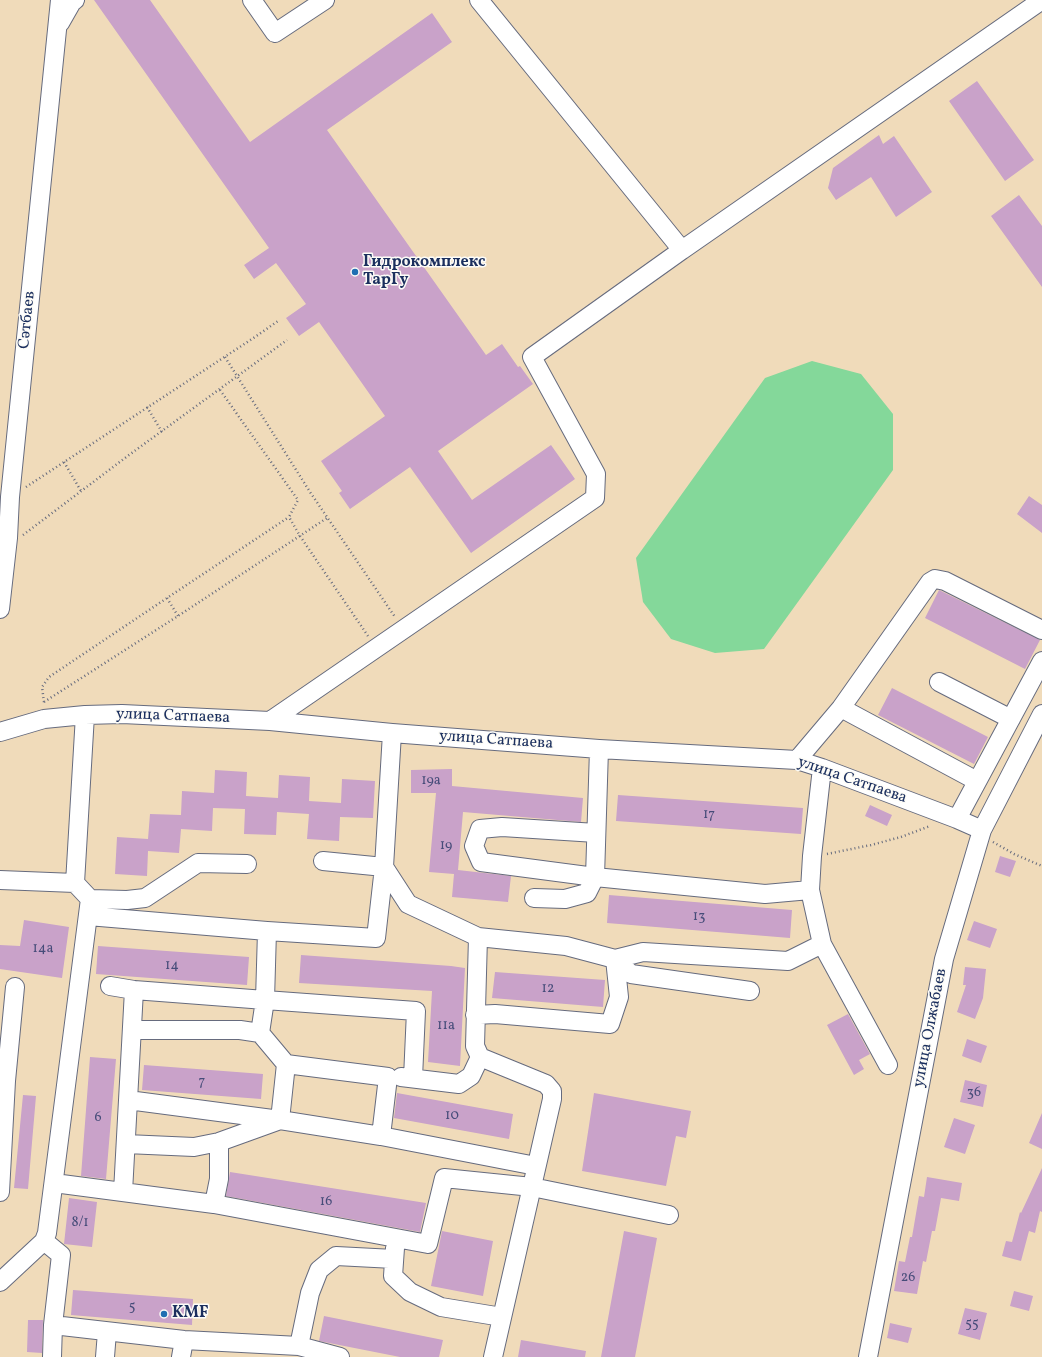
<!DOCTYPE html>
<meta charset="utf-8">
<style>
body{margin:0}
canvas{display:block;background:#f0dbba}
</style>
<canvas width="1042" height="1357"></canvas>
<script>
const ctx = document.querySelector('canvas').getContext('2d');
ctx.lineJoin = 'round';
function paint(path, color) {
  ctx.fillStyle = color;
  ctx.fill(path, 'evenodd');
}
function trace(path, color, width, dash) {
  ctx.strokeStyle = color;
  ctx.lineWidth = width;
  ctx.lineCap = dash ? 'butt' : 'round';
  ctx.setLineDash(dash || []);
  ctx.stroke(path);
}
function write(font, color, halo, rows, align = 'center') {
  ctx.font = font + ' Vollkorn,serif';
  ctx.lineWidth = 3;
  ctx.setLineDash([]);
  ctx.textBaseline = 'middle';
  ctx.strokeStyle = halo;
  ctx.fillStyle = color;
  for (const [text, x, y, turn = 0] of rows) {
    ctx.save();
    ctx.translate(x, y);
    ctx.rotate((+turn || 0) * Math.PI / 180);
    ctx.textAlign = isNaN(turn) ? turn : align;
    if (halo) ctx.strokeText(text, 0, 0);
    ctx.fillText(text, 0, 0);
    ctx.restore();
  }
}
paint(new Path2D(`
 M812,361L861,374L893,414V470L764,649L715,653L671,639L643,602L636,558L765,378Z`), '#84d89a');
paint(new Path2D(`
 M94,0H150L250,142L432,13L452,42L327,130L486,355L502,344L518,367L520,366L533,384L438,451L472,500L551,445L575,479L471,553L410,467L350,509L339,493L342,491L321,461L385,416L319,322L299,336L286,318L306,304L276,263L254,279L244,265L269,248Z
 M977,81L1034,160L1005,181L949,101Z
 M879,135L883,144L894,136L932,192L896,217L871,177L836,200L828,188L833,168Z
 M1019,195L1042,226V287L991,216Z
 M1029,496L1042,505V533L1017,514Z
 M939,590L1040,640L1025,669L925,618Z
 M892,688L988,737L974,764L878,715Z
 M452,769V786L583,798L581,822L463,812L458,870L511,876L508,902L452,897L454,874L429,872L436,793H411V770Z
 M215,770L247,772L246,796L278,798L279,775L310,777L309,801L341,803L342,779L375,781L373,818L340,817L339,841L307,839L309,814L277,812L276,835L244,834L245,809L213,808L212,831L181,829L179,853L148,851L147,876L115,874L117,837L148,839L150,814L181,815L182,791L214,793Z
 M618,795L803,808L801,834L616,821Z
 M870,805L892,815L887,826L865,816Z
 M1000,856L1016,861L1010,877L995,872Z
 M609,895L792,910L790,938L607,923Z
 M24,920L69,927L62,978L0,969V945L20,946Z
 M974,921L997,929L990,948L967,940Z
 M98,946L249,957L247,985L96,974Z
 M301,955L451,966L465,968L460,1066L428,1062L432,991L299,983Z
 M965,967L986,969L983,998L975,1019L957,1012L966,985H963Z
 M495,972L605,980L603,1007L492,998Z
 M848,1014L870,1054L859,1060L864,1069L854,1075L827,1025Z
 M967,1039L987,1046L981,1063L962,1056Z
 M90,1057L116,1059L106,1179L81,1176Z
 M144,1065L263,1074L261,1099L142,1090Z
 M965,1080L987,1085L983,1107L960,1102Z
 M397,1093L513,1114L509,1139L394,1118Z
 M594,1093L691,1111L686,1138L676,1136L666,1186L582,1171Z
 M23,1095L36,1096L28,1189L14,1188Z
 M1042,1113V1149L1029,1143Z
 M954,1118L975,1125L965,1154L944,1147Z
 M1042,1168V1212L1040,1211L1035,1233L1029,1231L1021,1261L1002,1256L1006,1241L1012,1242L1020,1212L1021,1213Z
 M230,1172L426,1203L420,1232L226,1196Z
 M927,1177L962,1183L959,1201L941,1198L935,1231H932L926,1262L923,1261L917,1294L894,1291L899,1261L905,1262L910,1237H912L919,1196L924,1197Z
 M69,1198L97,1202L92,1247L64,1244Z
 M442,1231L493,1241L483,1296L431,1286Z
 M624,1231L657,1238L635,1357H601Z
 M73,1290L193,1299L192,1325L71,1315Z
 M1014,1291L1033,1296L1029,1311L1010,1306Z
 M965,1308L987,1313L980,1340L958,1334Z
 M324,1316L443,1340L439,1357H400L319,1341Z
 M28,1320H43L42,1353L27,1352Z
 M890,1323L912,1328L908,1343L887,1338Z
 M521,1340L586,1351L585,1357H518Z`), '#c9a2c9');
const minor = new Path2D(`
 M252,0L275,33L325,0
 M479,0L682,250L1042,0
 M60,23L72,2L75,0
 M0,609L8,538L10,497L60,0
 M939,682L1011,719
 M841,708L977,781
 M270,721L595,498L596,474L532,357L682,250
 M0,732L44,719L85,715L122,714L270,721L392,733L599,749L797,760L822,768L957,819L982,830
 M797,760L841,708L930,582L935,579L945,581L1042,630
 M822,768L812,856L810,890L822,944L888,1065
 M957,819L1042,661
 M596,833L502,827L480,829L474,846L481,862L595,877L599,749
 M323,861L384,867L408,904L478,937L475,1046L480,1057L546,1084L552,1091V1099L493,1357
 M0,880L75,883L90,899L127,900L145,898L198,863L247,864
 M75,883L85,715
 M534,898L565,899L587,893L595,877L765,894L810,890
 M88,916L267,931L376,938L384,867L392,733
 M478,937L566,946L615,959L631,974L750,991
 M110,986L134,990L265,1000L267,931
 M475,1015L495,1014L610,1024L619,997L615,959L643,952L788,961L822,944
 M132,1030H240L260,1033
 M286,1064L260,1033L265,1000L416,1011L413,1078
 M401,1077L459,1084L471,1076L480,1057
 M0,1080L6,1081L15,987
 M128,1100L280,1120L381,1136L536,1166
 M126,1144L194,1147L219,1142L280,1120L286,1064L388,1077L381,1136
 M54,1183L214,1204L428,1244L444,1178L532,1187L669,1215
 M0,1192L6,1081
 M123,1192L134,990
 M214,1204L219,1179V1142
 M44,1241L61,1255L53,1325L184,1340L299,1346L340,1357
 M395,1248L393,1276L410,1292L441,1307L502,1317
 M0,1282L44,1241L47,1233L90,899
 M299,1346L310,1293L319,1270L336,1256L394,1259
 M52,1357L53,1325
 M105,1357L107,1332
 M181,1357L184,1340
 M868,1357L944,959L982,830L1042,714`);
trace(minor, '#666b7e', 20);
trace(new Path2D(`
 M225,357L310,492L395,617
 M220,390L298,500L289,517L300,536L368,636
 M147,407L162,432
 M64,462L81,491
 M26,487L255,337L278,321
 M23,535L129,455L287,340
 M167,598L178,616
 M44,702L178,616L327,518
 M44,702L42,687L49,677L167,598L289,517
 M993,842L1014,854L1042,866
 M827,854L871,845L901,837L930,826`), '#666b7e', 2.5, [1, 3]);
trace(minor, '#fff', 18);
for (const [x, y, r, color] of [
 [355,272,4,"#1f6fb2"],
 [164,1314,4,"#1f6fb2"]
]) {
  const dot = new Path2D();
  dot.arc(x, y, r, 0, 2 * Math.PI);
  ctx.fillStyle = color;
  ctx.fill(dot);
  trace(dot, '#fdfcf7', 1.5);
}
write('14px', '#464c79', null, [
 ["19а",431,781],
 ["17",709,815],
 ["19",446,846],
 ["13",699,917],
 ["14а",43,949],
 ["14",172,966],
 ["12",548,989],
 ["11а",446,1026],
 ["7",202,1082],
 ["36",974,1093],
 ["10",452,1116],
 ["6",98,1118],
 ["16",326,1202],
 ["8/1",80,1223],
 ["26",908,1278],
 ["5",132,1307],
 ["55",972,1324]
]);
write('bold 16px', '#1b2f5e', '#fdfcf7', [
 ["Гидрокомплекс",363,263],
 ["ТарГу",363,281],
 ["KMF",172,1314]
], 'left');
write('16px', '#1b2f5e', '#fdfcf7', [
 ["Сәтбаев",28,320,-84],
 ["улица Сатпаева",173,717,2],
 ["улица Сатпаева",496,741,4],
 ["улица Сатпаева",852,781,19],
 ["улица Олжабаев",931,1028,-79]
]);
</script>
